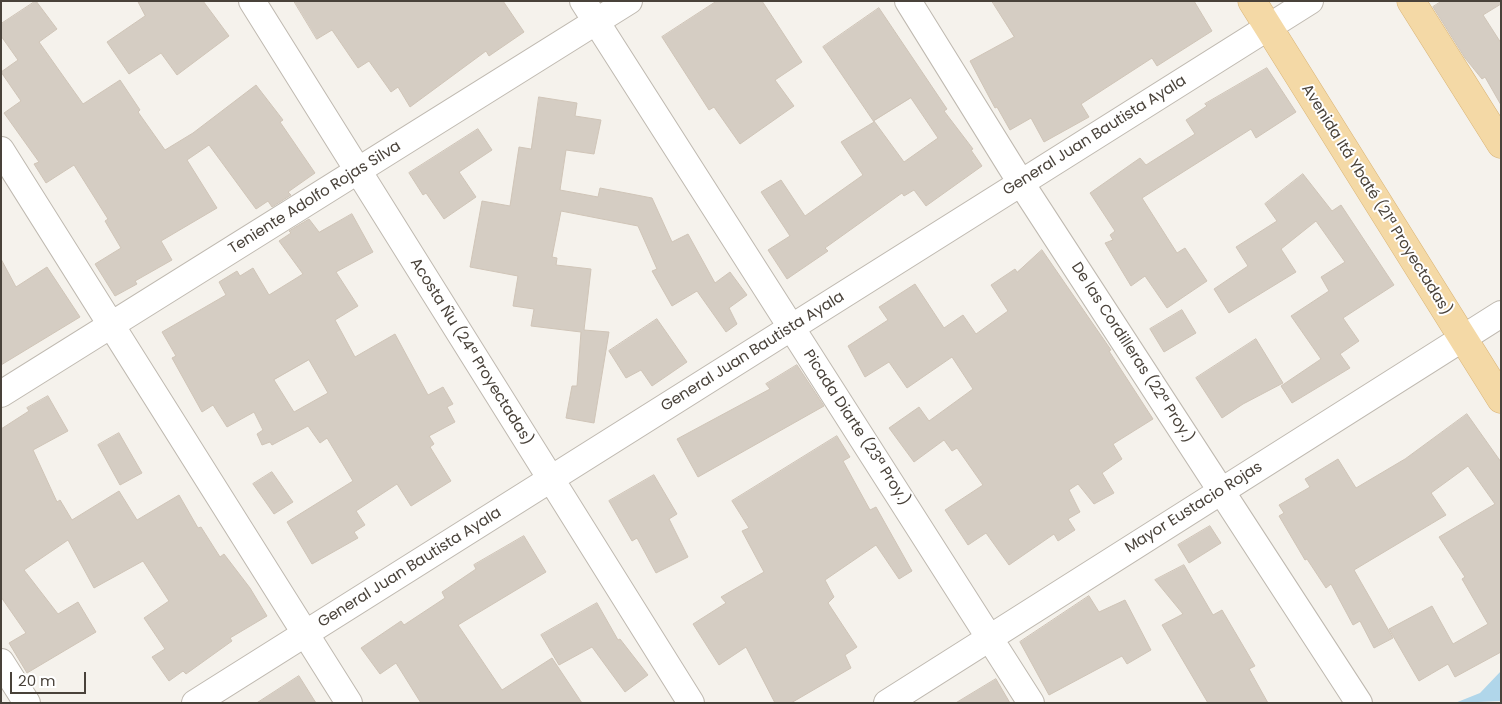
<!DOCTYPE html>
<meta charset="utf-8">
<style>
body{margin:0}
#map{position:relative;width:1502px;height:704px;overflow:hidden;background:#f5f2ec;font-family:Poppins,sans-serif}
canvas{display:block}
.frame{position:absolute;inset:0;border:2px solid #49423a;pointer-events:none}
.scale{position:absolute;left:10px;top:672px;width:76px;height:22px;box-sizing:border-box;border:2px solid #49423a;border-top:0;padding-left:6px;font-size:15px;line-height:18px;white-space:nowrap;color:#49423a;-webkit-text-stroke:4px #fff;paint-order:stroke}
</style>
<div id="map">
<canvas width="1502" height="704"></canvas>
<div class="frame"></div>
<div class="scale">20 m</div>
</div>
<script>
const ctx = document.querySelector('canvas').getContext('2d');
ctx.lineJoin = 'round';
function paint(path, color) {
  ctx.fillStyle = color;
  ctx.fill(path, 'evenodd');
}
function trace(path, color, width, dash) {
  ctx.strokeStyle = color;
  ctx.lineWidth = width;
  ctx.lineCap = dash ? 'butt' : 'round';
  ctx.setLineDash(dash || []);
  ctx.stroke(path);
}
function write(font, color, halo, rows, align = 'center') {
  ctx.font = font + ' Poppins,sans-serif';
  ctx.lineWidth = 4;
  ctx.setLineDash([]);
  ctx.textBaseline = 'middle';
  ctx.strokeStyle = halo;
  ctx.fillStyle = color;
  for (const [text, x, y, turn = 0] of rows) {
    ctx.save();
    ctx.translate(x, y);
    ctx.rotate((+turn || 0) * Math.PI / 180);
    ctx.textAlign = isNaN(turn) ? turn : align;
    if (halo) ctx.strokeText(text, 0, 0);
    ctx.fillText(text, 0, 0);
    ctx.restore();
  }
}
paint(new Path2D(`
 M1501,671V701L1455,703L1480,693Z`), '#b0d6ea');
const building = new Path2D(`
 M36,1L57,29L39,42L83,104L120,80L140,110L138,112L165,150L193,133L256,85L283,120L280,122L315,173L288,192L291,195L272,207L268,201L256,209L209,145L187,160L217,208L161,241L172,260L135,281L137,284L115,296L95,264L121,248L105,221L108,219L74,165L46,183L34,164L39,162L4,113L21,101L1,72L18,60L1,36V24Z
 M138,1H203L229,36L177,75L161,53L129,74L107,42L145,16Z
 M294,1H503L524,32L489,56L486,51L410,107L398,87L391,92L369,61L358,68L332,30L317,39Z
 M717,1H762L802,62L775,80L794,106L740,144L714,107L709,110L662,37Z
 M992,1H1194L1212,31L1157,66L1152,58L1081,104L1089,117L1044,142L1031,118L1010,130L997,107L995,108L970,61L1014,37Z
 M1442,1H1501V4L1483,15L1501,43V105L1485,77L1482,79L1465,58L1433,7Z
 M879,8L947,109L944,111L973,149L971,150L982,166L926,206L914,190L904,196L902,193L825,248L828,251L787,279L768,250L790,236L761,192L781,180L805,216L863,175L841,142L874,122L823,47ZM911,98L938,138L904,162L874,121Z
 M1267,68L1296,112L1256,138L1251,129L1142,198L1177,253L1185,248L1207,281L1167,308L1145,276L1131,286L1105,243L1113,240L1110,235L1115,231L1090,193L1140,158L1146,165L1195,134L1186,120L1207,106L1205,104Z
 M539,97L577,103L575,116L601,120L594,154L566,150L560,190L598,197L600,188L652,198L672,242L688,234L715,283L730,272L747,295L729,308L737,324L726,332L697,291L672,306L652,271L657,269L638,226L561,211L552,257L557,258L556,265L591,269L584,330L609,332L594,423L566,418L572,386H577L581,332L531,326L534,309L513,306L518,276L470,267L482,201L510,206L519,147L531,149Z
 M478,129L492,150L459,172L476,197L444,219L426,193L423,195L409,173Z
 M1303,174L1332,211L1341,205L1394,285L1343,318L1359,341L1340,354L1350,368L1292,403L1281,386L1321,359L1291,316L1329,291L1321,277L1345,262L1316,221L1281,249L1296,272L1229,313L1214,289L1248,266L1236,247L1277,221L1265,204Z
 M352,214L373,252L336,272L358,306L335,320L355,357L395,334L428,395L443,387L453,404L447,407L455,422L429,436L434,444L430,447L451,481L411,506L397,484L356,511L365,525L354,532L358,538L312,564L287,522L353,481L327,438L320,443L308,426L272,445L270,442L262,445L257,434L263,430L254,412L227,427L213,405L202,412L172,358L176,356L162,332L226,295L219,282L237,271L240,276L253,268L269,295L303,274L279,241L291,233L289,231L309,219L319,232ZM309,360L328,393L294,412L274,380Z
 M1042,250L1111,350L1109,351L1153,419L1113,444L1122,459L1102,473L1114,493L1094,504L1078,484L1069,490L1080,512L1068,519L1075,530L1058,541L1054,534L1009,565L986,533L968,545L945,510L983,485L957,448L952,451L944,440L914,462L889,428L919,407L929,421L973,389L952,357L907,388L889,362L865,377L848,346L888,320L879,307L915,284L944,328L963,315L976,334L1008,311L991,285L1015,269L1017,272Z
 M1,259L16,287L47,267L80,317L1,365Z
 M1182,310L1196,333L1164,352L1150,329Z
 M657,319L687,362L652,386L641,370L626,378L609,351Z
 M1256,339L1283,383L1243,404L1222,418L1196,378Z
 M797,365L824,406L698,477L677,439L770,389L766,384Z
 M48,396L68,431L33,450L57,502L60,500L72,520L119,491L137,520L179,495L198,528L201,527L220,557L224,554L250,588L267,616L230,638L232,641L186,674L183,671L169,681L152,657L165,649L144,618L169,601L143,561L94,588L68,540L24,570L58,614L78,602L96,632L27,673L9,643L26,633L1,597V429L29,411L27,408Z
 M1467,414L1501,462V652L1455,677L1448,664L1419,681L1389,629L1432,606L1453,644L1488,624L1462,579L1465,577L1439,537L1495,504L1468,466L1431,493L1446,515L1354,570L1393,638L1374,648L1360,621L1353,625L1331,584L1326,588L1307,559L1305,560L1279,516L1284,513L1279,505L1310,487L1305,479L1338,459L1356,488L1405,459Z
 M119,433L142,473L120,485L98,445Z
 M837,436L850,457L843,461L870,510L876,507L912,571L899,579L876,545L825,580L834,597L828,603L857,647L845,655L851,668L791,703H775L746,647L719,665L693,624L726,603L721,597L764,572L742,531L749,528L732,501Z
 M272,472L293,502L274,514L253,484Z
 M654,475L677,514L669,519L688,557L656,573L637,538L632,541L609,501Z
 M1210,526L1221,543L1189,563L1178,545Z
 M524,536L546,572L458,625L502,690L552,658L582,703H421L396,663L380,674L361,648L401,621L404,625L445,598L442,592L476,569L474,565Z
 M1184,565L1213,615L1222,610L1255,666L1249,669L1268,703H1208L1162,625L1183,614L1155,580Z
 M1089,596L1099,612L1125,600L1151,650L1127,664L1122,656L1049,695L1020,642Z
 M597,603L618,640L620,639L648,675L625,692L592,647L559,665L541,635Z
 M299,676L316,703H257Z
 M996,679L1010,703H956Z`);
paint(building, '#d5cdc3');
trace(building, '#cfc4b7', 1);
const minor = new Path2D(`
 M252,1L691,703
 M583,1L1031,703
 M908,1L1021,183L1359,703
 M1,150L349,703
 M1,394L629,1
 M1,662L27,703
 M195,703L1310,1
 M887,703L1501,314`);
const major = new Path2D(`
 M1252,1L1501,399
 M1411,1L1501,144`);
trace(minor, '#bfb9b0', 28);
trace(major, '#d9b476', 29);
trace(minor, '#fff', 26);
trace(major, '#f4d9a6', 28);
write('15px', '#49423a', '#fff', [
 ["General Juan Bautista Ayala",1095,136,-32],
 ["Teniente Adolfo Rojas Silva",315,198,-32],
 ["Avenida Itá Ybaté (21ª Proyectadas)",1376,200,58],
 ["Acosta Ñu (24ª Proyectadas)",471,352,58],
 ["General Juan Bautista Ayala",753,352,-32],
 ["De las Cordilleras (22ª Proy.)",1132,353,57],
 ["Picada Diarte (23ª Proy.)",856,428,57],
 ["Mayor Eustacio Rojas",1194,508,-32],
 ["General Juan Bautista Ayala",410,568,-32]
]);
</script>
